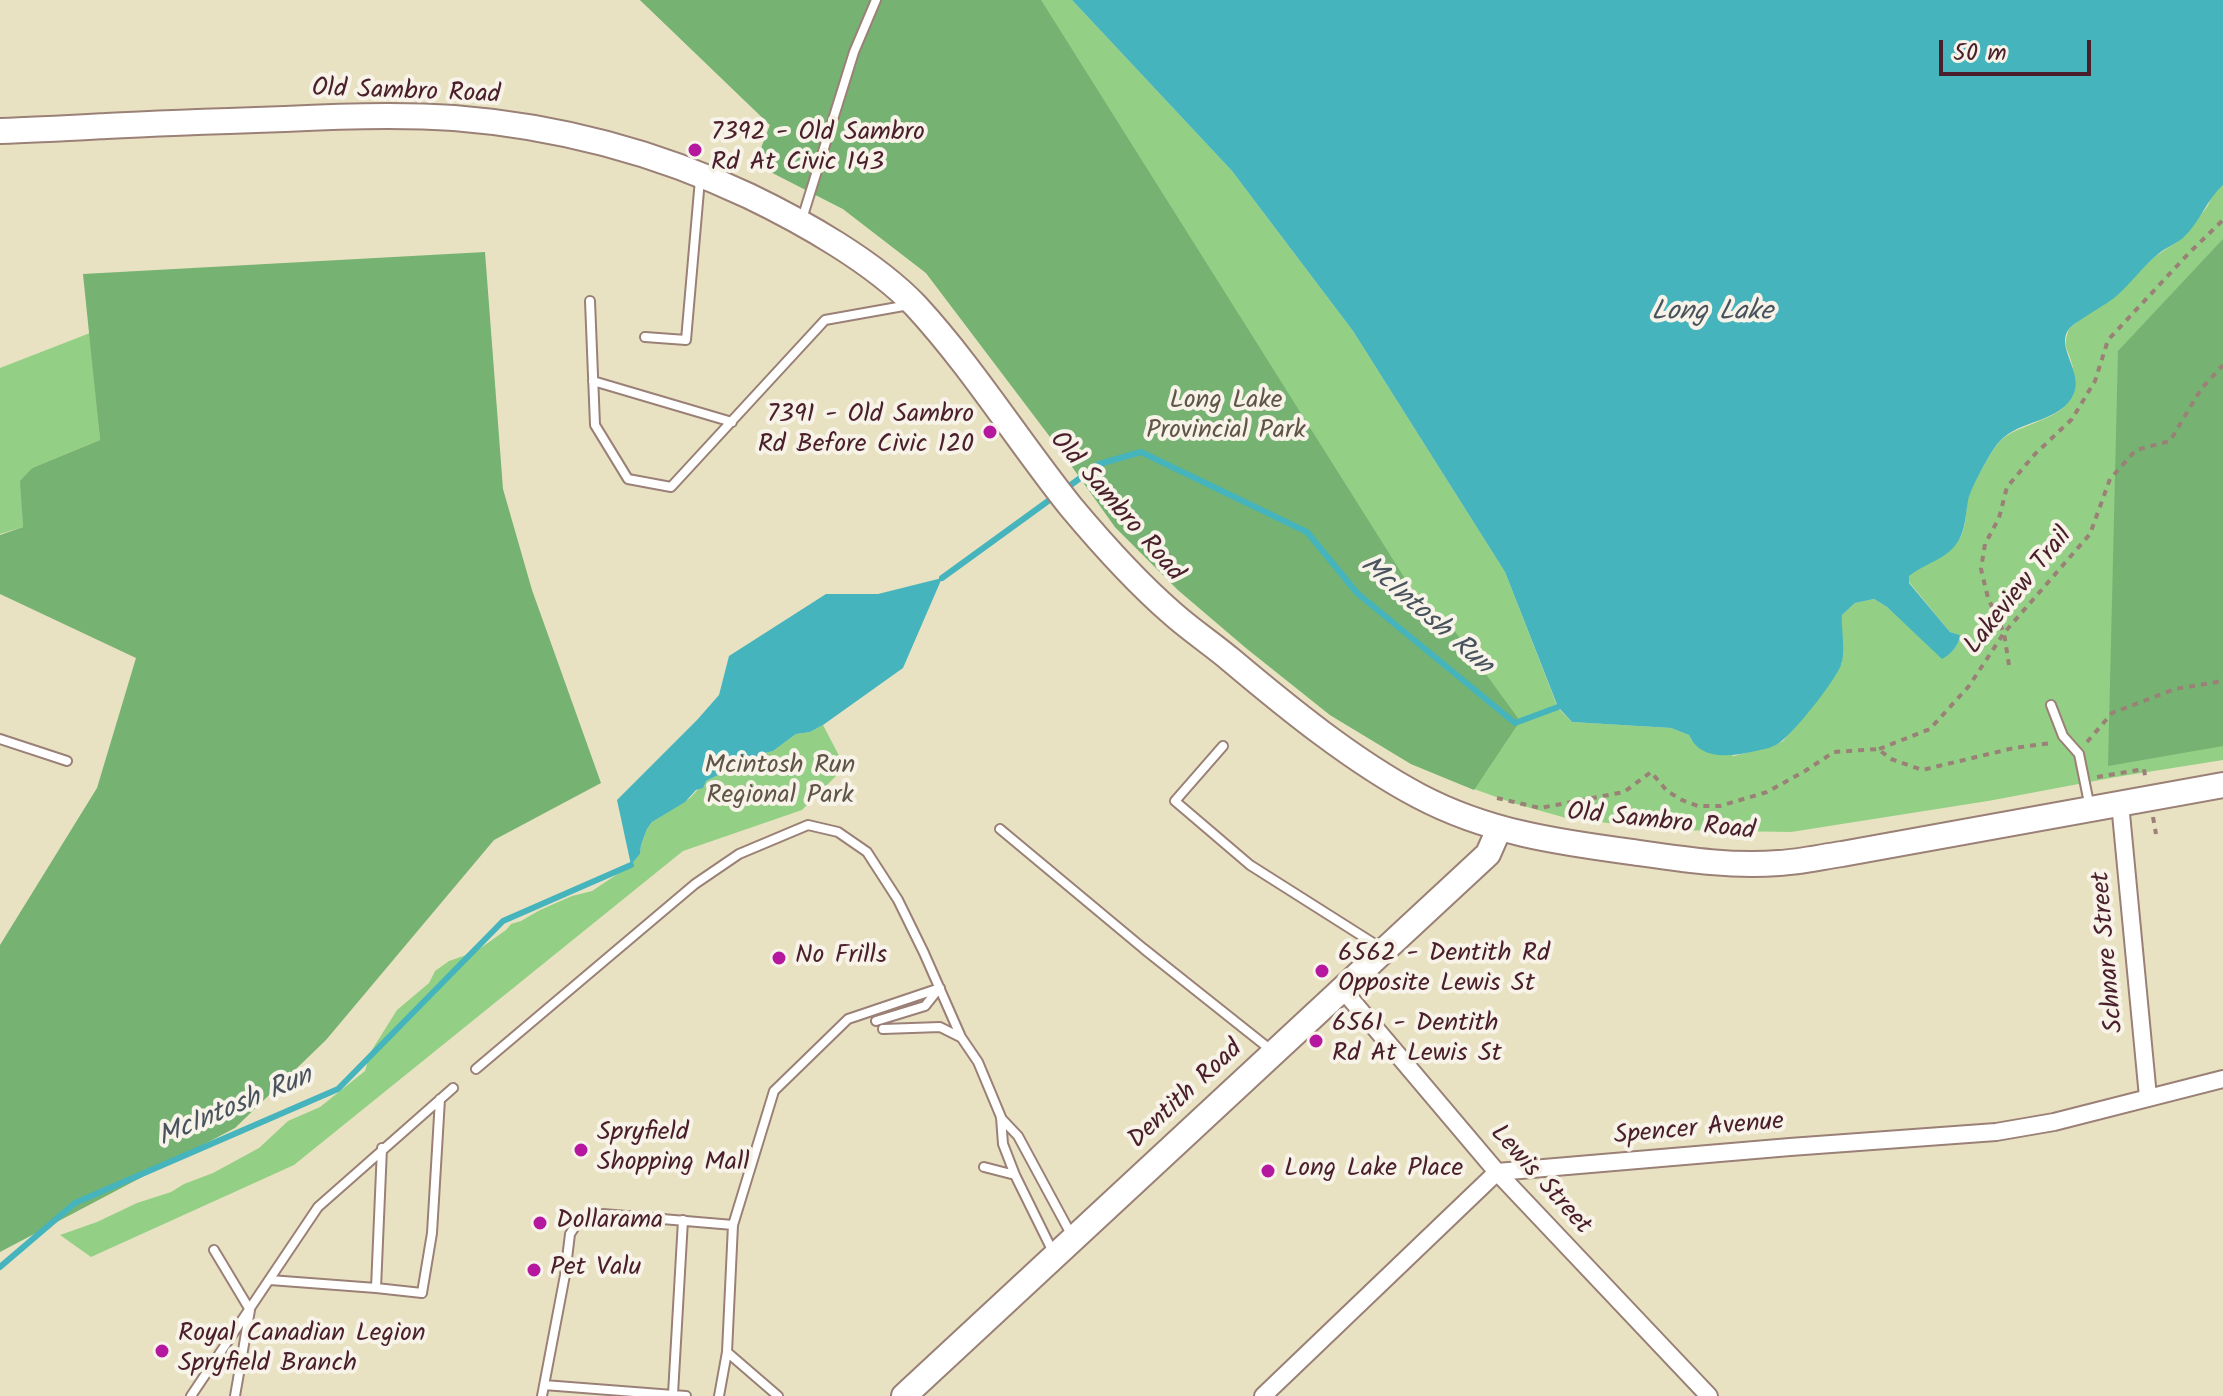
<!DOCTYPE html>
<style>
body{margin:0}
#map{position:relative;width:2223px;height:1396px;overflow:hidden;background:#e9e2c2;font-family:Kalam,sans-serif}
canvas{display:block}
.scale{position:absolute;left:1939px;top:40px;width:152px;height:36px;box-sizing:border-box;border:4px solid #4a1f2b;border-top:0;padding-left:10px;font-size:24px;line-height:28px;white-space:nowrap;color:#4a1f2b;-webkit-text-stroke:6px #f7f3e8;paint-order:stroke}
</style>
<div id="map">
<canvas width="2223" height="1396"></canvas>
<div class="scale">50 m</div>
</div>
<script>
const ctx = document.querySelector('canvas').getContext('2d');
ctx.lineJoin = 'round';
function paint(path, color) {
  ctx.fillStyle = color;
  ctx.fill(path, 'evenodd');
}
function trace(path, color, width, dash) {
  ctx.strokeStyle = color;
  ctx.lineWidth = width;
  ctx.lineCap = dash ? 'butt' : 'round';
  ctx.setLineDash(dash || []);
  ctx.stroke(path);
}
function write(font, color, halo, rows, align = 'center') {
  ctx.font = font + ' Kalam,sans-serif';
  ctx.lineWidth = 8;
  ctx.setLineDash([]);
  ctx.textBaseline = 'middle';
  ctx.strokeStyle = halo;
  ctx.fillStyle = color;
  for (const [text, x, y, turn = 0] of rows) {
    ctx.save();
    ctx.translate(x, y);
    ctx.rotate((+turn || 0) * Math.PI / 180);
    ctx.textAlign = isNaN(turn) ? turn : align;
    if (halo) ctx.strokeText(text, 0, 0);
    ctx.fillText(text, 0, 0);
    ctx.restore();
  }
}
paint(new Path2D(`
 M640,0H1072L1232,171L1353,331L1505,572L1558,708L1572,722L1671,728L1689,735L1692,741L1734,756L1773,746L1783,741L1812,707L1842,663V615L1855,603L1874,599L1887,607L1942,658C1951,654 1959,646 1960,635L1950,632L1909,582L1908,576C1926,562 1950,557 1961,536C1967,524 1965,511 1968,499C1970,488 1993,448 2001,440C2017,425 2061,419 2069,400C2073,392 2075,373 2072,364C2068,348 2062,347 2069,329L2156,256L2181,239L2207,207L2214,193L2223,185V760L2116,777L1988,801L1791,832L1667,830L1566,818L1513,803L1460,784L1411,764L1330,715L1246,648L1178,590L1115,527L1063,454L926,273L843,209L755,164L770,125Z
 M90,333L100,440L32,468L21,481L23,527L0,534V368Z
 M823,725L845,767L802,810L683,851L294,1165L91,1257L60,1235L97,1222L137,1203L171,1192L184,1184L213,1173L259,1148L288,1121L320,1107L365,1071L370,1053L397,1010L429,983L435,971L449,961L475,952L506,930L511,924L521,921L540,910L572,896L592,891L631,865L640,854L641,845L647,829L652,822L690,798L706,781L718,775L724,767L729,764L753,760L761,754L773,751L796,734L810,732Z`), '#93d085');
paint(new Path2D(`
 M640,0H1041L1414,593L1451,626L1520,721L1474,790L1411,764L1330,715L1246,648L1178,590L1115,527L1063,454L926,273L843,209L755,164L770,125Z
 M2223,239V746L2108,766L2118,351Z
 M485,252L503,489L532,590L601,783L494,840L326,1040L235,1128L0,1252V945L97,788L136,658L0,594V535L23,527L20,481L32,468L100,440L83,274Z`), '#76b272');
paint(new Path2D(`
 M1072,0H2223V185C2207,199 2200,222 2183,238C2175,244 2165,248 2157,255C2142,267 2130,285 2114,298C2104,306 2076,321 2069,329C2055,346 2083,372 2074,393C2062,423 2019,419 1999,442C1991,451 1970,489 1968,501C1965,517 1966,533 1954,547C1943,560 1922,565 1909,576V583L1950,632L1960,635C1959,646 1951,654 1942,659L1887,607L1874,599L1855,603L1842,615C1841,628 1846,653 1841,665C1835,681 1794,733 1779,743C1772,748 1764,749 1756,751C1733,756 1701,762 1689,735L1671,728L1572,722L1558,707L1505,572L1353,331L1232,171Z
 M942,578L903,668L823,725L810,732L796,734L773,751L761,754L753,760L729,764L724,767L718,775L706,781L703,788L696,790L685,802L652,822L647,829L641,845L640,854L631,865L617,800L697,720L719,695L729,656L826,594H878Z`), '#45b4bd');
trace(new Path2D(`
 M1064,490L1099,464L1141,452L1307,532L1357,593L1515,723L1558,707
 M942,578L1055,496
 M0,1267L75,1203L338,1089L503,921L631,865`), '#45b4bd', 6);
const service = new Path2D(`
 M802,219L854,52L876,0
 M590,301L595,425L628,479L671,487L825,320L909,305
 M645,337L686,340L700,179
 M593,381L732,422
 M2051,705L2063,736L2079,754L2090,808
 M0,739L67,761
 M1223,746L1175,801L1250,865L1381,948
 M1000,829L1144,949L1271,1050
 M876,1021L925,1006L937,991
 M883,1029L940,1027L960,1037
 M476,1069L695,884L739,854L808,825L838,832L867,852L898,900L924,953L961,1037L978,1062L1001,1117L1003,1144L1015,1175L1054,1254
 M1001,1118L1018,1136L1072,1236
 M984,1167L1015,1175
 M214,1250L250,1310L235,1396
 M270,1280L376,1288L382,1148
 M376,1288L422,1293L432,1233L440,1099
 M727,1352L778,1396
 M544,1385L686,1396
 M673,1394L683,1220
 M191,1396L318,1207L453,1088
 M542,1396L565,1275L570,1234L580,1219L603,1214L733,1225
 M719,1396L727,1352L733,1225L774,1091L848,1019L940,988`);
const minor = new Path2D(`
 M2120,803L2148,1097
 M1343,990L1497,1172L1709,1396
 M1263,1396L1497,1172L1790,1147L1996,1132L2054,1122L2223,1079`);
const secondary = new Path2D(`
 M0,131C35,130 70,128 106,126C165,123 225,121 285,119C341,116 398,114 454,118C556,126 656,152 749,196C803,222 874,262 916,306C973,368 1018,441 1071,507C1102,544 1136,582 1173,614C1191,630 1212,644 1231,660C1288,708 1353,761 1419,796C1487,832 1557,842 1632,852C1681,859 1730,867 1779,863C1800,862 1821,857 1842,854L2223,785
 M904,1396L1488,854L1499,829`);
trace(service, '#9a8076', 12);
trace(minor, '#9a8076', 20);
trace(secondary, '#9a8076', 28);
trace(new Path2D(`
 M2009,665L2004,633L1988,598L1981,569L1985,544L1999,518L2007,487L2035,454L2072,419L2095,381L2108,340L2189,253L2223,220
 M2087,742L2112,713L2175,689L2223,681
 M1879,749L1930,729L1969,686L2004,633L2090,534L2110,479L2136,450L2170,441L2201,389L2223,365
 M2097,777L2144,769L2145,776
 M1497,798L1540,808L1624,792L1651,772L1667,791L1682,800L1698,806H1720L1767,792L1805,771L1834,752L1878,749L1891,759L1922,770L2014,748L2051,743
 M2153,817L2156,834`), '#9a8076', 4, [6, 6]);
trace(service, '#fff', 8);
trace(minor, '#fff', 16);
trace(secondary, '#fff', 24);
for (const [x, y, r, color] of [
 [695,150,8,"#b5179e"],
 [990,432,8,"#b5179e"],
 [779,958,8,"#b5179e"],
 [1322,971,8,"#b5179e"],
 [1316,1041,8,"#b5179e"],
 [581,1150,8,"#b5179e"],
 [1268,1171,8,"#b5179e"],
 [540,1223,8,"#b5179e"],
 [534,1270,8,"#b5179e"],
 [162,1351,8,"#b5179e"]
]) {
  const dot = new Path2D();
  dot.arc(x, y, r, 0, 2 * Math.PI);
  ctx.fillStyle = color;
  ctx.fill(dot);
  trace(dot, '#f7f3e8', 3);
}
write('26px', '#4a1f2b', '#f7f3e8', [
 ["Old Sambro Road",406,94,2],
 ["Old Sambro Road",1115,508,49],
 ["Lakeview Trail",2020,592,-51],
 ["Old Sambro Road",1661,824,6],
 ["Schnare Street",2110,952,-95],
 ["Dentith Road",1187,1096,-43],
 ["Spencer Avenue",1699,1131,-5],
 ["Lewis Street",1539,1181,48]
]);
write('26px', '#4a1f2b', '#f7f3e8', [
 ["7392 - Old Sambro",711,135],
 ["Rd At Civic 143",711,165],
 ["7391 - Old Sambro",974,417,"right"],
 ["Rd Before Civic 120",974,447,"right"],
 ["6562 - Dentith Rd",1338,956],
 ["Opposite Lewis St",1338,986],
 ["No Frills",795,958],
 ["6561 - Dentith",1332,1026],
 ["Rd At Lewis St",1332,1056],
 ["Spryfield",597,1135],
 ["Shopping Mall",597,1165],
 ["Long Lake Place",1284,1171],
 ["Dollarama",556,1223],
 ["Pet Valu",550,1270],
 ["Royal Canadian Legion",178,1336],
 ["Spryfield Branch",178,1366]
], 'left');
write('26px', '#605446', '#f7f3e8', [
 ["Long Lake",1226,403],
 ["Provincial Park",1226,433],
 ["Mcintosh Run",780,768],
 ["Regional Park",780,798]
]);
write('italic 28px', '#48535e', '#f7f3e8', [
 ["Long Lake",1712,314],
 ["McIntosh Run",1425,617,41],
 ["McIntosh Run",236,1109,-23]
]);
</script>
